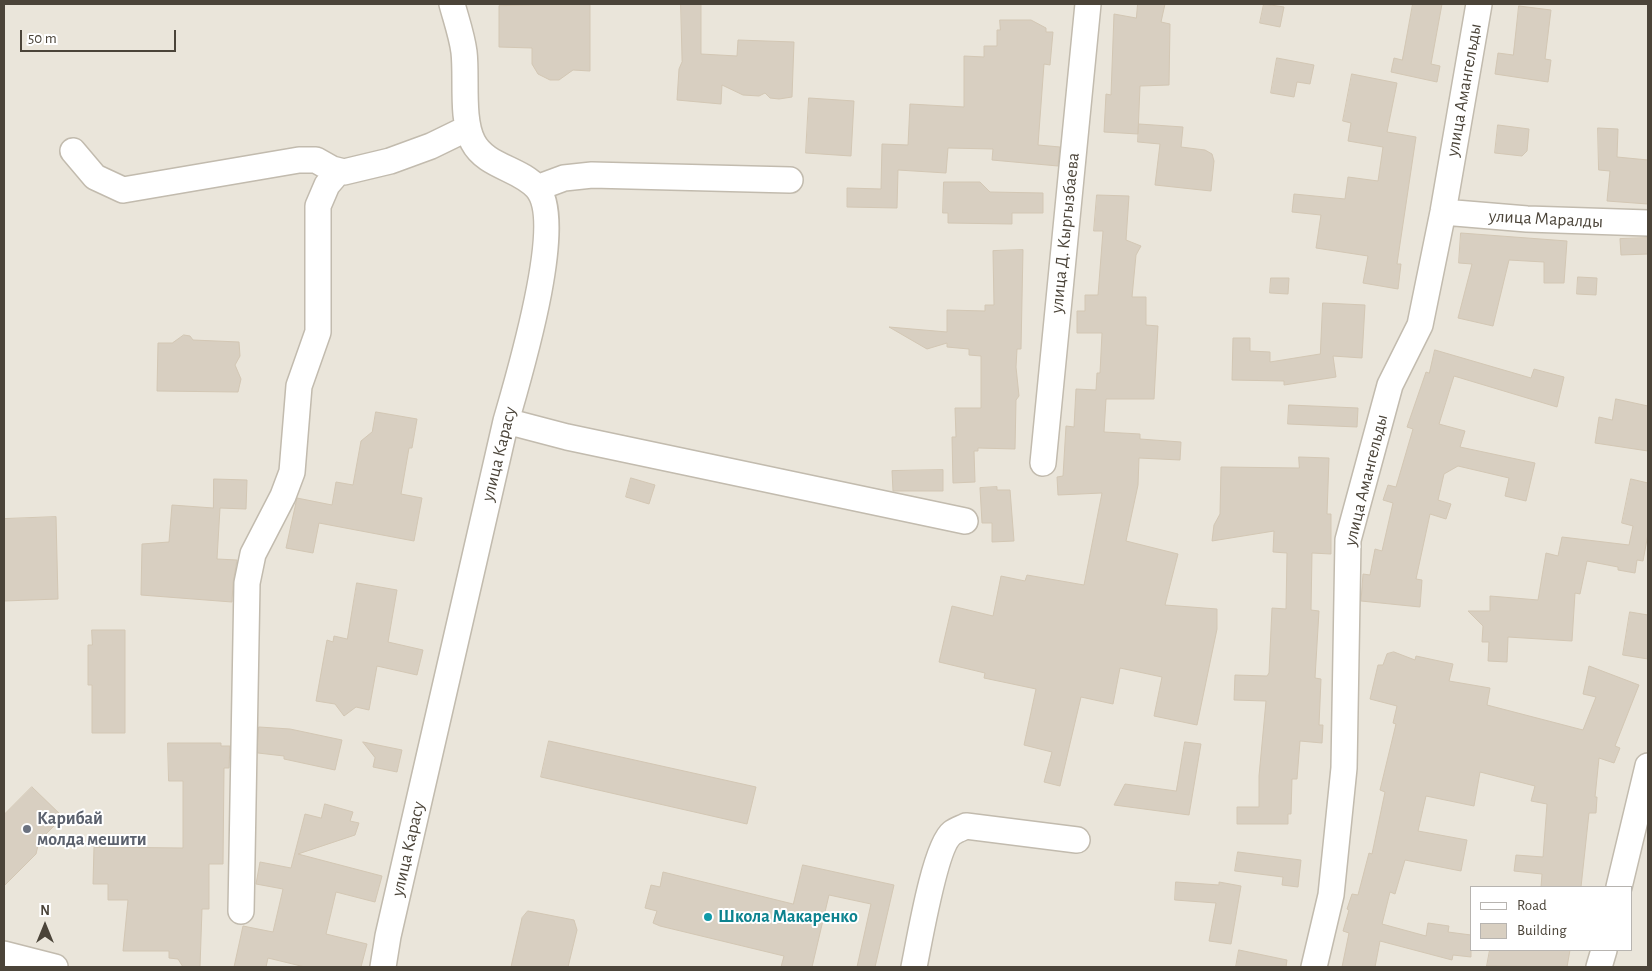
<!DOCTYPE html>
<meta charset="utf-8">
<style>
body{margin:0}
#map{position:relative;width:1652px;height:971px;overflow:hidden;background:#f6f3ec;font-family:"Alegreya Sans",sans-serif}
canvas{display:block}
.frame{position:absolute;inset:0;border:5px solid #4b4439;pointer-events:none}
.legend{position:absolute;left:1470px;top:886px;width:162px;height:65px;box-sizing:border-box;background:#fff;border:1px solid #b7b4b0;margin:0;padding:6px 9px;list-style:none;font-size:15px;color:#4b4439}
.legend li{display:flex;align-items:center;gap:10px;height:25px}
.legend b{width:25px;border:1px solid #b7b4b0}
.north{position:absolute;left:20px;top:901px;width:50px;height:50px;-webkit-text-stroke:4px #fff;paint-order:stroke;rotate:0deg;font-size:14px;font-weight:700;line-height:20px;text-align:center;color:#4b4439}
.north::after{content:'';display:block;margin:auto;width:18px;height:22px;background:#4b4439;clip-path:polygon(50% 0,100% 100%,50% 72%,0 100%)}
.scale{position:absolute;left:20px;top:30px;width:156px;height:22px;box-sizing:border-box;border:2px solid #4b4439;border-top:0;padding-left:6px;font-size:15px;line-height:18px;white-space:nowrap;color:#4b4439;-webkit-text-stroke:4px #fff;paint-order:stroke}
</style>
<div id="map">
<canvas width="1652" height="971"></canvas>
<div class="frame"></div>
<ul class="legend">
<li><b style="height:6px;background:#fff"></b>Road</li>
<li><b style="height:14px;background:#d8cfc1"></b>Building</li>
</ul>
<div class="north">N</div>
<div class="scale">50 m</div>
</div>
<script>
const ctx = document.querySelector('canvas').getContext('2d');
ctx.lineJoin = 'round';
function paint(path, color) {
  ctx.fillStyle = color;
  ctx.fill(path, 'evenodd');
}
function trace(path, color, width, dash) {
  ctx.strokeStyle = color;
  ctx.lineWidth = width;
  ctx.lineCap = dash ? 'butt' : 'round';
  ctx.setLineDash(dash || []);
  ctx.stroke(path);
}
function write(font, color, halo, rows, align = 'center') {
  ctx.font = font + ' "Alegreya Sans",sans-serif';
  ctx.lineWidth = 4;
  ctx.setLineDash([]);
  ctx.textBaseline = 'middle';
  ctx.strokeStyle = halo;
  ctx.fillStyle = color;
  for (const [text, x, y, turn = 0] of rows) {
    ctx.save();
    ctx.translate(x, y);
    ctx.rotate((+turn || 0) * Math.PI / 180);
    ctx.textAlign = isNaN(turn) ? turn : align;
    if (halo) ctx.strokeText(text, 0, 0);
    ctx.fillText(text, 0, 0);
    ctx.restore();
  }
}
paint(new Path2D(`
 M4,4H1648V967H4ZM1471,887H1631V950H1471Z`), '#eae5da');
const building = new Path2D(`
 M681,4H701V54L737,56L738,40L794,42L792,97L779,99L770,98L765,93L759,96L743,95L722,85L721,104L677,100L679,69L682,62Z
 M1138,4H1165L1161,22L1170,24L1169,85L1140,86L1138,134L1104,132L1106,94L1111,95L1114,14L1136,18Z
 M1264,4L1284,7L1280,27L1260,23Z
 M1413,4H1442L1431,64L1440,66L1437,82L1391,72L1394,58L1402,60Z
 M590,5V71L573,70L559,80H550L538,74L532,64V48L499,47V6Z
 M1519,6L1551,10L1545,59L1551,60L1548,82L1495,74L1498,53L1513,55Z
 M1000,20H1031L1046,28V32H1053L1050,65L1044,64L1038,145L1060,147L1058,166L992,160L993,149L948,148L946,173L898,170L897,208L847,207V188L881,189L882,144L908,145L910,104L964,107V56L984,57V46H997V30H1000Z
 M1277,58L1314,65L1310,84L1297,82L1294,97L1271,93Z
 M1352,74L1397,83L1387,132L1416,137L1397,264H1401L1398,289L1363,283L1368,256L1316,248L1321,215L1292,212L1294,194L1345,199L1348,177L1378,181L1383,147L1348,141L1351,123L1343,121Z
 M809,98L854,101L851,156L806,153Z
 M1139,124L1183,127L1181,147L1205,150L1212,154L1214,161L1211,191L1155,185L1160,144L1138,142Z
 M1498,125L1529,129L1527,151L1522,156L1495,153Z
 M1598,128L1618,129L1617,157L1648,160V204L1607,201L1610,171L1599,170Z
 M944,182H980L990,192L1043,193V213H1012V224L948,223V213H943Z
 M1097,195L1129,196L1126,240L1141,246L1136,255L1132,297H1146V325L1158,326L1154,399H1106L1104,432L1140,434V439L1181,442L1180,460L1139,458L1138,485L1126,541L1178,554L1165,605L1217,609V629L1197,725L1154,716L1162,677L1120,668L1113,704L1081,697L1060,786L1044,782L1052,752L1024,745L1036,689L984,678L985,673L939,662L952,606L993,616L1001,576L1025,581L1027,575L1084,585L1102,493L1058,495L1057,477L1063,476L1066,426L1074,427L1076,389L1096,390L1097,373H1100L1102,333H1077V311H1085V295H1098L1103,231H1094Z
 M1461,233L1567,241L1564,283H1544V262L1509,260L1493,326L1458,318L1472,264L1459,263Z
 M1648,238V254L1621,255L1620,239Z
 M1023,250L1021,349H1017L1016,367L1019,396L1016,400L1015,449L978,448V451H974L975,482L953,483L952,437H956L955,408H981V356L969,355V349L947,347V343L927,349L889,327L947,332V310L985,311V305H994L993,251Z
 M1578,277L1597,278L1596,295L1577,294Z
 M1271,278H1289L1288,294L1270,293Z
 M1323,303L1365,305L1362,358L1333,356L1336,377L1284,385V381L1232,380L1233,338H1250V351L1270,352V362L1320,354Z
 M184,335L190,336L193,340L239,342L240,356L235,365L241,379L238,392L157,391L158,343H172Z
 M1435,350L1531,378L1534,369L1564,377L1557,407L1454,376L1439,424L1465,431L1460,447L1535,463L1526,501L1505,496L1509,478L1458,466L1444,474L1438,500L1451,504L1446,519L1430,514L1416,579L1422,580L1420,607L1361,601L1363,574L1370,575L1375,549L1382,551L1393,503L1383,500L1388,485L1396,487L1413,429L1407,427L1426,372L1429,373Z
 M1616,399L1648,406V451L1595,443L1599,417L1612,420Z
 M1289,405L1358,408L1357,427L1288,424Z
 M376,412L417,419L412,448H409L401,494L422,498L414,541L319,523L313,553L286,548L297,498L332,505L336,482L353,485L361,441L372,432Z
 M1299,457L1329,458L1327,514H1331V554L1312,553L1311,610L1319,611L1315,678L1321,679L1319,725H1323L1322,743L1300,741L1297,779H1292L1291,814H1288V824H1237V807H1259V776L1266,701L1234,700L1235,675L1267,676L1269,673L1272,608L1286,609L1287,553L1273,552L1274,531L1212,541L1214,525L1220,514L1221,467L1299,468Z
 M943,470V491H893L892,471Z
 M631,478L655,485L649,504L626,497Z
 M214,479L247,480L246,509L220,508L217,559L237,560L233,583L232,602L141,595L142,544L169,542L172,505L213,508Z
 M1631,479L1648,483V534L1643,561L1637,560L1635,573L1618,570V567L1587,561L1580,594L1575,593L1572,641L1508,637L1507,662L1488,661L1489,642H1482L1483,626L1468,611H1490V596L1538,600L1546,553L1558,556L1562,537L1629,545L1633,526L1622,523Z
 M997,487V490H1010L1014,541L992,542V523H982L980,488Z
 M56,517L58,599L4,601V519Z
 M357,583L397,590L388,642L423,650L417,675L377,666L369,710L356,707L344,716L335,704L316,701L327,640L333,642L334,636L347,639Z
 M1630,612L1648,615V659L1623,655Z
 M92,630H125V733H92V685H88V645H92Z
 M1394,652L1415,660L1416,656L1453,664L1449,681L1490,688L1487,705L1583,730L1596,697L1583,694L1589,666L1639,685L1615,746L1620,748L1614,763L1599,758L1595,797H1597L1596,813H1589L1581,887H1541L1542,874L1514,871L1516,855L1543,857L1547,804L1531,801L1535,786L1480,772L1474,806L1426,796L1418,831L1467,840L1461,871L1405,860L1395,894L1390,892L1382,924L1426,936L1428,923L1449,926L1448,932L1471,935V957L1453,955L1452,960L1380,941L1375,967H1342L1349,933L1343,931L1349,910L1347,909L1352,894L1358,895L1369,853L1372,854L1385,792L1380,790L1396,724L1393,723L1397,706L1370,699L1378,665H1383L1387,654Z
 M259,727L290,729L342,740L335,770L284,759V756L258,753Z
 M549,741L756,787L747,824L541,777Z
 M363,742L402,750L397,772L373,767L375,758Z
 M1185,742L1201,744L1189,815L1114,805L1125,784L1176,791Z
 M168,743H221V746H230L229,768H224L223,864H209V909H202L200,967H183L178,959L169,958V951H123L128,900H108V884H93L94,847L183,848V781H169Z
 M32,787L63,817L39,841L36,854L4,886V815Z
 M325,804L353,812L350,821L359,823L355,835L298,854L382,876L375,902L336,892L326,934L367,944L361,967H305L268,958L266,967H234L243,926L273,932L283,889L256,884L260,862L291,868L305,814L321,818Z
 M1238,852L1301,860L1298,887L1282,885L1283,877L1235,871Z
 M803,865L894,885L875,967H857L871,904L829,895L812,967H781L784,956L660,926L653,923L657,911L645,908L651,885L660,887L663,872L793,904Z
 M1176,882L1219,885V882L1241,886L1231,944L1209,941L1216,903L1175,900Z
 M528,911L574,920L577,930L568,967H511L522,918Z
 M1239,950L1287,960L1286,967H1236Z
 M1490,950H1570L1567,967L1487,966Z`);
paint(building, '#d8cfc1');
trace(building, '#d3c7b4', 1);
const street = new Path2D(`
 M73,151L95,177L123,190L299,160H316L332,169L344,172L390,161L431,146L468,128
 M537,188L564,178L592,175L790,180
 M1443,212L1527,219L1648,223
 M506,421L567,437L965,521
 M1043,463L1088,4
 M1619,887L1648,766
 M241,911L247,583L253,554L283,496L292,472L299,386L318,332V206L327,185L339,171
 M4,954L55,967
 M383,967L388,936L506,421C518,379 566,222 537,188C520,168 486,167 473,142C461,120 467,77 464,52C462,36 456,19 452,4
 M914,967C919,943 935,846 952,833C956,830 962,828 966,826L1077,840
 M1314,967L1331,895L1344,768L1348,540L1390,385L1420,325L1443,212L1479,4
 M1599,967L1604,950`);
trace(street, '#c2bbae', 28);
trace(street, '#fff', 25);
for (const [x, y, r, color] of [
 [27,829,5,"#6b7280"],
 [708,917,5,"#0f9aa8"]
]) {
  const dot = new Path2D();
  dot.arc(x, y, r, 0, 2 * Math.PI);
  ctx.fillStyle = color;
  ctx.fill(dot);
  trace(dot, '#fff', 2);
}
write('18px', '#4b4439', '#fff', [
 ["улица Амангельды",1464,90,-80],
 ["улица Маралды",1546,219,3],
 ["улица Д. Кыргызбаева",1065,233,-84],
 ["улица Карасу",499,454,-76],
 ["улица Амангельды",1366,480,-76],
 ["улица Карасу",408,849,-77]
]);
write('bold 18px', '#5b616d', '#fff', [
 ["Карибай",37,819],
 ["молда мешити",37,840]
], 'left');
write('bold 18px', '#0d838f', '#fff', [
 ["Школа Макаренко",718,917]
], 'left');
</script>
